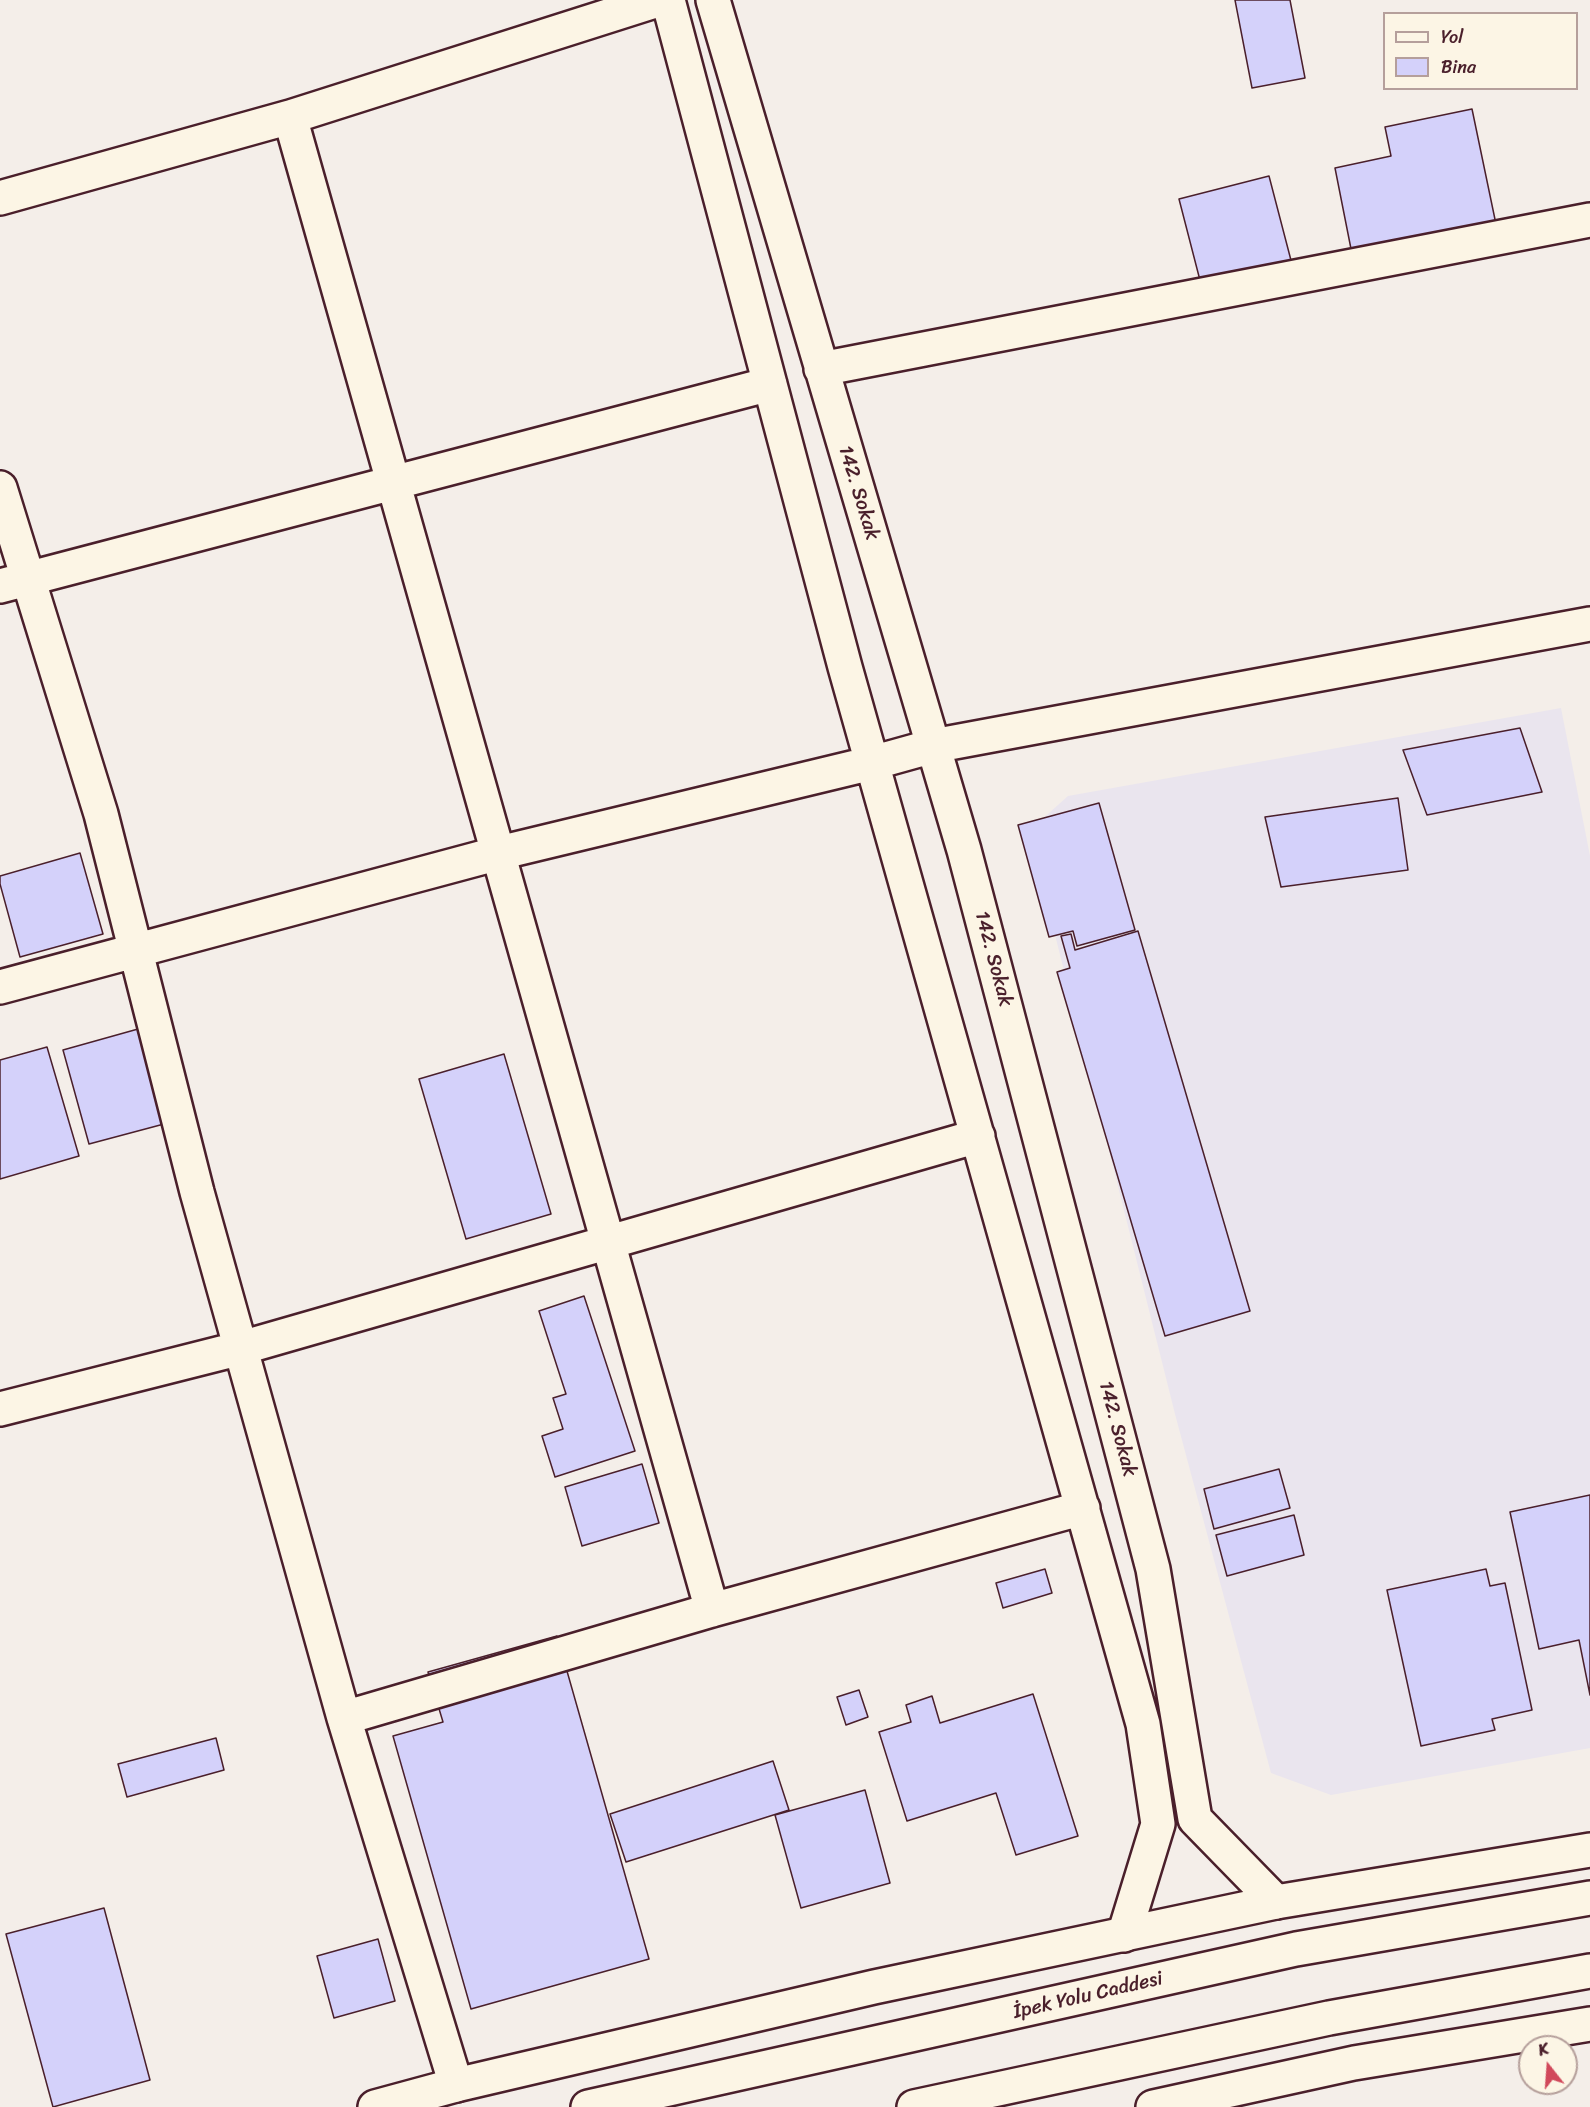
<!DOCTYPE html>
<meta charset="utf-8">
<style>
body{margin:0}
#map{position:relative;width:1590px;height:2107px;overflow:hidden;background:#f4eee9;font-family:Sriracha,sans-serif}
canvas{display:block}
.legend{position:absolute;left:1383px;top:12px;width:195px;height:78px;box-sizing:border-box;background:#fcf5e5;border:2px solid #b59f9b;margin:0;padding:8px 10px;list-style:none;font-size:18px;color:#4a1f2b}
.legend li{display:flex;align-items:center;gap:12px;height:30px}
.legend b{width:30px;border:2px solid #b59f9b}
.north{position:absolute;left:1518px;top:2035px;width:60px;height:60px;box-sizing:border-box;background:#fcf5e5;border:2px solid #b59f9b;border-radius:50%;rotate:343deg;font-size:16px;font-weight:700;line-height:24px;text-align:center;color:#4a1f2b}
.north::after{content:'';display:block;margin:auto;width:21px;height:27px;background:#d1495b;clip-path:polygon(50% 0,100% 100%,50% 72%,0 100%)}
</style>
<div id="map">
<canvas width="1590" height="2107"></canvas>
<ul class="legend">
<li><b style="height:8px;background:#fcf5e5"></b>Yol</li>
<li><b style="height:16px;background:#d4d1fa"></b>Bina</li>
</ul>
<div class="north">K</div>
</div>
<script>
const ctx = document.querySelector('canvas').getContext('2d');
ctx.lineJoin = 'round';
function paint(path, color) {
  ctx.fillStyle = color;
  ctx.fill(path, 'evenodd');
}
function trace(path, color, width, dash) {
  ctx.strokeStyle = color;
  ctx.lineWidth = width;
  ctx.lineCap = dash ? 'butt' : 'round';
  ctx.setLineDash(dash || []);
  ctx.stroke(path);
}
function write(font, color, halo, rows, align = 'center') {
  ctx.font = font + ' Sriracha,sans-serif';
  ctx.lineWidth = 6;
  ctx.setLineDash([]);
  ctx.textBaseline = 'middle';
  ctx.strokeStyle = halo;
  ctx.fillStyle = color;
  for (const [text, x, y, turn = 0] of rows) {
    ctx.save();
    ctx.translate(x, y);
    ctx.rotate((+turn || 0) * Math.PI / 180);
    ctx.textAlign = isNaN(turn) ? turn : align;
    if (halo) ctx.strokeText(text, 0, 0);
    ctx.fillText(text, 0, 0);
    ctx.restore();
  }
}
paint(new Path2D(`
 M1561,708L1590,856V1748L1331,1795L1271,1773L1175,1414L1029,831L1068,796Z`), '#eae5ee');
const building = new Path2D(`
 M1235,0H1290L1305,78L1252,88Z
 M1472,109L1497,229L1353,259L1335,168L1391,156L1385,127Z
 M1269,176L1293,268L1203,292L1179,199Z
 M1520,728L1542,792L1427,815L1403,750Z
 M1398,798L1408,870L1281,887L1265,817Z
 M1099,803L1135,930L1077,946L1073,931L1049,937L1018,825Z
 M80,853L103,934L20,957L0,884V876Z
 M1138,931L1250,1311L1165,1336L1057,972L1070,968L1061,936L1071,934L1075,950Z
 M138,1029L164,1124L89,1144L63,1050Z
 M47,1047L79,1156L0,1179V1060Z
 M504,1054L551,1214L466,1239L419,1079Z
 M584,1296L635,1451L555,1477L542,1436L563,1429L553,1398L566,1394L539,1311Z
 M642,1464L659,1523L582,1546L565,1487Z
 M1279,1469L1290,1508L1214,1529L1204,1489Z
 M1590,1495V1695L1579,1640L1539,1649L1510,1512Z
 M1294,1515L1304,1555L1227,1576L1216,1535Z
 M1045,1569L1052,1593L1003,1608L996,1583Z
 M1486,1569L1490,1586L1505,1583L1532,1710L1492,1719L1495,1730L1421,1746L1387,1590Z
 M557,1636L649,1959L471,2009L393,1736L443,1722L428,1672Z
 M859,1690L868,1717L846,1725L837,1697Z
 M1033,1694L1078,1836L1016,1855L996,1793L907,1821L879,1732L911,1722L906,1705L932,1696L940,1723Z
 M216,1738L224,1770L127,1797L118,1764Z
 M773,1761L789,1810L626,1862L610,1814Z
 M865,1790L890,1883L801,1908L775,1815Z
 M104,1908L150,2080L53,2107L6,1934Z
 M378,1939L395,2001L334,2018L317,1956Z`);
paint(building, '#d4d1fa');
trace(building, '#4a1f2b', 1.5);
const minor = new Path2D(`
 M668,0L845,667L1143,1724L1158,1824L1124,1935
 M713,0L964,850L1153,1569L1195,1819L1276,1902
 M290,117L712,1610
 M0,198L290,117L658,0
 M821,369L1590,220
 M0,488L101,814L197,1192L344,1718L456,2085
 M0,586L770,384
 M0,987L499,853L872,763L933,746L1590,624
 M0,1409L241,1348L978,1136
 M344,1718L712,1610L1083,1508`);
const highway = new Path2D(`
 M375,2107L456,2085L874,1987L1276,1902L1590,1850
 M588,2107L1296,1949L1590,1898
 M914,2107L1329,2018L1590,1971
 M1153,2107L1354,2063L1590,2024`);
trace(minor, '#4a1f2b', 38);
trace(highway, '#4a1f2b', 38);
trace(minor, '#fcf5e5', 33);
trace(highway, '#fcf5e5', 33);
write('20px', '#4a1f2b', '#fcf5e5', [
 ["142. Sokak",858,493,73],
 ["142. Sokak",993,959,75],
 ["142. Sokak",1117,1429,75],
 ["İpek Yolu Caddesi",1088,1996,-13]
]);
</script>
